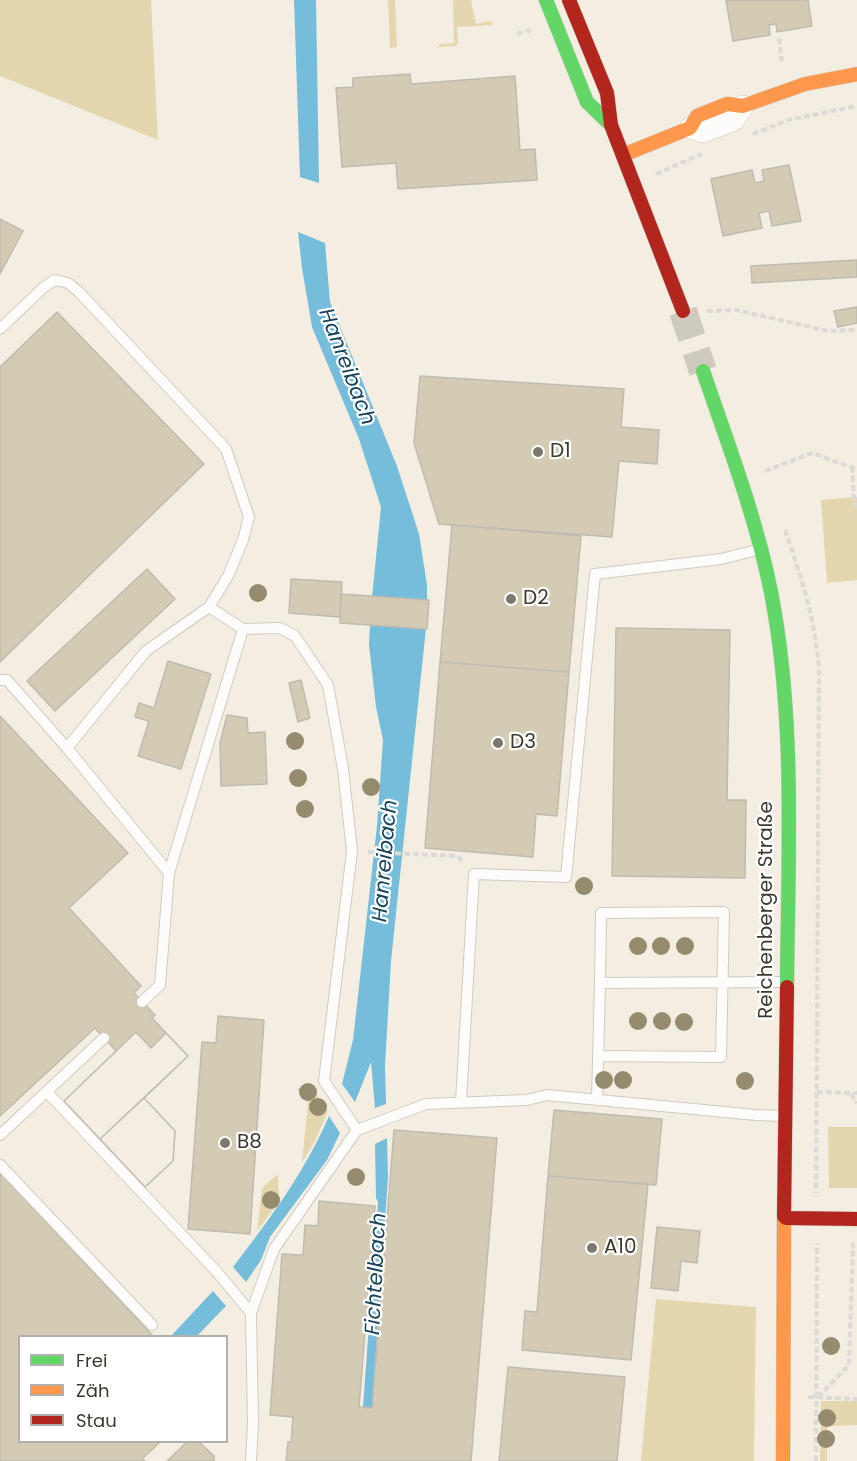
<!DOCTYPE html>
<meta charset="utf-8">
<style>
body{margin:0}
#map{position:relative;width:857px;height:1461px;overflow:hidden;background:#f3eee1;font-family:Poppins,sans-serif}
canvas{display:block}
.legend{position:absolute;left:18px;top:1335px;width:210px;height:108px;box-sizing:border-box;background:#fff;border:2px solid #b1b0ac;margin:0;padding:8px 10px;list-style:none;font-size:18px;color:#3c392f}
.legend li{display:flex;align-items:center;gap:12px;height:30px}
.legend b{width:30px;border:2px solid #b1b0ac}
</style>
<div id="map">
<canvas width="857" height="1461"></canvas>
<ul class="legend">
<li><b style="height:8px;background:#63d668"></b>Frei</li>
<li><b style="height:8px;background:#ff974d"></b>Zäh</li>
<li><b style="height:8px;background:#b3261e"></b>Stau</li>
</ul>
</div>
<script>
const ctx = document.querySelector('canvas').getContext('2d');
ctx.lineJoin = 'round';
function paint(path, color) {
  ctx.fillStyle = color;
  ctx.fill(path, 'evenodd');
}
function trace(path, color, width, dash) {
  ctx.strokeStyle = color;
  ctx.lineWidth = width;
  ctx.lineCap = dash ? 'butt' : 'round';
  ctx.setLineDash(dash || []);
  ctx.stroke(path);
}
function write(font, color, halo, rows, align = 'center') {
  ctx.font = font + ' Poppins,sans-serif';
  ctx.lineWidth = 4.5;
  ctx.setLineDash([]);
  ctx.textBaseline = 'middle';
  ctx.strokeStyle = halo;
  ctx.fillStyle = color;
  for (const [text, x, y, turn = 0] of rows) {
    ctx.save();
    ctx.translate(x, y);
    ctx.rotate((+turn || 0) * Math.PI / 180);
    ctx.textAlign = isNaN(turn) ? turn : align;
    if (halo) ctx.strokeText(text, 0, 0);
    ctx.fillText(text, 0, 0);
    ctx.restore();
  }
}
paint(new Path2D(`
 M0,0H151L158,140L0,76Z
 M388,0H395L397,47L390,48Z
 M453,0H471L476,24L492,21L493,25L457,27L458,43L455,46L439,47V44L454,43Z
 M857,497V580L827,583L821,500Z
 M306,1087L312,1088L328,1111L315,1141L302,1163L308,1102L297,1089Z
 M828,1127H857V1188H829Z
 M278,1174L279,1202L257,1231L262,1188Z
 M656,1299L756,1307L754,1461H641Z
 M821,1401H857V1425L827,1426V1461H820Z`), '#e4d6af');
paint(new Path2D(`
 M294,0H316L319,183L300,177Z
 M298,232L325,243L330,302L397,466L419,534L427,585V600L372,597L381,507L359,439L312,327L302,268Z
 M370,625L426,628L391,961L385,1066L386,1104L375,1108L371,1062L355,1102L342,1084L353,1040L377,826L383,740L376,707L369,645Z
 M329,1116L340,1133L327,1160L270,1237L261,1260L246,1282L233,1267C269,1220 305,1172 329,1116Z
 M387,1138L388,1177L372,1408L363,1407L378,1202L376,1198L375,1144Z
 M213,1291L226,1306L197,1336H171Z`), '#76bcdb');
const building = new Path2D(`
 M726,0H808L812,26L777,32L776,24L769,25L770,35L733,41Z
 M410,74L411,84L515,76L520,150L535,149L537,180L398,189L396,163L342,167L336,88L353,87V78Z
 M789,165L801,221L772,226L769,211L759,213L762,228L723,236L711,179L752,170L755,183L764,181L762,170Z
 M0,219L23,231L0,274Z
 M857,260V277L752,283L751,266Z
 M857,307V323L838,327L834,311Z
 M57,312L204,464L0,662V367Z
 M420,376L624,389L621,427L659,430L657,464L619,461L612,537L439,524L414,443Z
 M452,525L581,536L569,672L440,662Z
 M147,569L175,599L55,711L27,681Z
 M291,579L342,582L340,617L289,613Z
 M341,594L429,600L427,629L340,623Z
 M616,628L730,630L727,800H746L745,878L612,876Z
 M168,661L211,674L181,769L138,756L149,721L135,717L139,703L154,708Z
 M440,662L569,672L557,816L536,814L533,857L425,848Z
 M301,680L310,718L298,722L289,683Z
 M227,715L247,718L248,733L265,732L267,784L221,786L220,743Z
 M0,716L128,853L69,908L141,986L134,993L155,1015L152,1018L188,1056L144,1098L175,1131L173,1161L145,1187L64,1101L116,1051L95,1028L0,1116Z
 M218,1016L264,1020L250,1234L188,1229L202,1042L216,1043Z
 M136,1032L151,1048L166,1033L188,1056L100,1139L64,1101Z
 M144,1098L175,1131L173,1161L145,1187L100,1139Z
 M554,1110L662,1119L656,1185L548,1176Z
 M394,1130L497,1138L471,1461H286L288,1442H291L293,1417L270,1415L282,1254L303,1255L305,1225L318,1226L319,1201L375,1206L359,1407L372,1408Z
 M0,1173L153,1336H20V1442H160L142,1459L145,1461H0Z
 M548,1176L648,1184L631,1360L522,1350L525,1311L537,1312Z
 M657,1227L700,1231L697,1263L681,1261L678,1291L651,1288Z
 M508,1367L625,1377L617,1461H499Z
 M187,1442H199L214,1456V1461H167Z`);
paint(building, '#d4cbb4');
trace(building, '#bfbbb1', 1.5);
trace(new Path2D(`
 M683,311L703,371`), '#cecabd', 28, [28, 14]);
const lane = new Path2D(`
 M0,329L44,287L55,280L68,283L79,292L226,449L249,517L243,540L228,576L209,607L146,651L67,748
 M209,607L243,629L280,628L295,636L328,685L343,769L352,851L324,1081L357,1130
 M0,680H7L67,748L169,873
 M142,1002L160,985L169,873L243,629
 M598,1056L721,1057L724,912L601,913L600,983
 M47,1092L217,1272L251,1313
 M597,1100L600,983L785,982
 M461,1102L474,874L566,877L595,574L721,559L761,549
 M0,1135L104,1038
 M0,1165L152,1325
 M251,1461L253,1424L251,1313L274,1249L357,1130L426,1104L527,1100L547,1095L756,1115L784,1116`);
const street = new Path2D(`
 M690,128L703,132L734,120L743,106`);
const fast = new Path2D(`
 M546,0L587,102L611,125
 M703,371C728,444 756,517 771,592C796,721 788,856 787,987`);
const slow = new Path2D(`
 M623,155L690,128L697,116L727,104L743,106L805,84L857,74
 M783,1461L784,1216`);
const jam = new Path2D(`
 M569,0L607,93L611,125L683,311
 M784,1216L787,987
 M786,1218L857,1219`);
trace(lane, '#cfcbc1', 12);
trace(street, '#cfcbc1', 22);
trace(fast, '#cfcbc1', 15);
trace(slow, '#cfcbc1', 15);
trace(jam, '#cfcbc1', 15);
trace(new Path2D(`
 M517,34L531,30
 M779,38L782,64
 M753,134L788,120L857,106
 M656,174L702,154
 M707,311L736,310L828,331L857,330
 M852,467L854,498L857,512
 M765,471L812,453L857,469
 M785,530C801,576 816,622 819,670L816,1193
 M368,852L457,856L463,862
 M817,1092L857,1093
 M851,1094L857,1103
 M808,1397L857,1399
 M818,1397L849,1365L853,1243
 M816,1461L817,1243`), '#dcdad6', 4, [6, 3]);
trace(lane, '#fdfcfa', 10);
trace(street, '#fdfcfa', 21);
trace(fast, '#63d668', 14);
trace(slow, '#ff974d', 14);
trace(jam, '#b3261e', 14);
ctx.fillStyle = '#958c70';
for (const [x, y] of [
 [258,593],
 [295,741],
 [298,778],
 [371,787],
 [305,809],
 [584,886],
 [638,946],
 [661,946],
 [685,946],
 [638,1021],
 [662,1021],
 [684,1022],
 [604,1080],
 [623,1080],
 [745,1081],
 [308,1092],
 [318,1107],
 [356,1177],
 [271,1200],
 [831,1346],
 [827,1418],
 [826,1439]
]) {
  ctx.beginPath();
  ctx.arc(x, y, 9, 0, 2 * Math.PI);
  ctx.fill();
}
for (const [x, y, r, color] of [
 [538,452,6,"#7c786d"],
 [511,599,6,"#7c786d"],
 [498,743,6,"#7c786d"],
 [225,1143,6,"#7c786d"],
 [592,1248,6,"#7c786d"]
]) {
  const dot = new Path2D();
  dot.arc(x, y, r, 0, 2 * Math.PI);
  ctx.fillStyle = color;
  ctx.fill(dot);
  trace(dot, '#fff', 2);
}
write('20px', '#3c392f', '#fff', [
 ["D1",550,452],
 ["D2",523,599],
 ["D3",510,743],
 ["B8",237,1143],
 ["A10",604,1248]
], 'left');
write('20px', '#3c392f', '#fff', [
 ["Reichenberger Straße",767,910,-90]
]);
write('italic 21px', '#1a4459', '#fff', [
 ["Hanreibach",346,367,69],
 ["Hanreibach",386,861,-85],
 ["Fichtelbach",377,1274,-87]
]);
</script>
